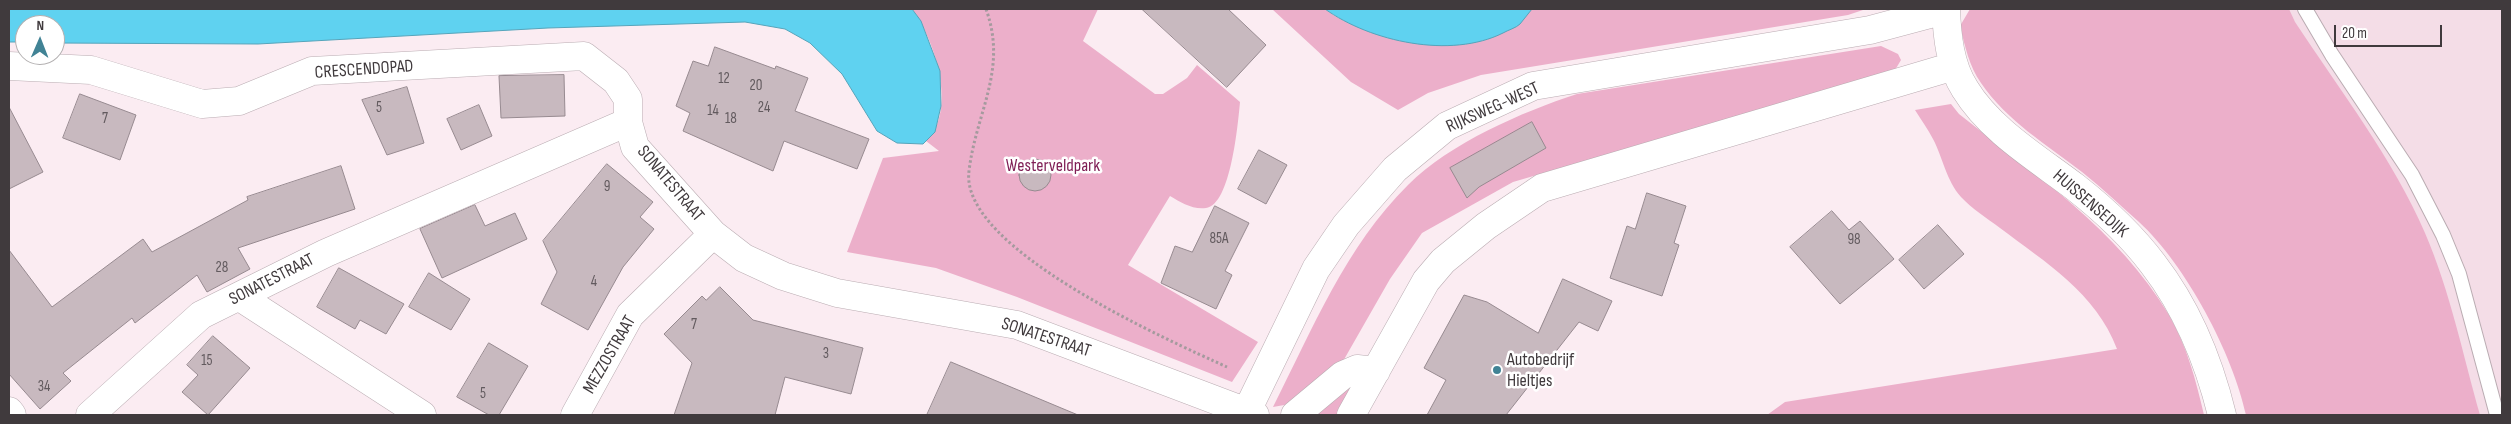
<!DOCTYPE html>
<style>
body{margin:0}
#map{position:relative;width:2511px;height:424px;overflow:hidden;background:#fbecf2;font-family:"Sofia Sans Condensed",sans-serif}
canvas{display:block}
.frame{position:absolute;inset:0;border:10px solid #403a3d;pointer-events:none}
.north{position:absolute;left:15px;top:15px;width:50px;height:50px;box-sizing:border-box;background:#fff;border:1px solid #b3b0b1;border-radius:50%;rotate:1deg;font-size:14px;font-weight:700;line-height:20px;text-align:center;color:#403a3d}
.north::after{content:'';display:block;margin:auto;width:18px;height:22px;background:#418395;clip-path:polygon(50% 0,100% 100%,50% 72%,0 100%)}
.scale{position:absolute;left:2334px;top:25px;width:108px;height:22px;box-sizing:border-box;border:2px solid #403a3d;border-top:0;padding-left:6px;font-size:15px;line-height:18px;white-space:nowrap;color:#403a3d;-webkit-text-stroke:4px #fff;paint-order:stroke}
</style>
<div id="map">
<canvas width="2511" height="424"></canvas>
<div class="frame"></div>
<div class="north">N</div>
<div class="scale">20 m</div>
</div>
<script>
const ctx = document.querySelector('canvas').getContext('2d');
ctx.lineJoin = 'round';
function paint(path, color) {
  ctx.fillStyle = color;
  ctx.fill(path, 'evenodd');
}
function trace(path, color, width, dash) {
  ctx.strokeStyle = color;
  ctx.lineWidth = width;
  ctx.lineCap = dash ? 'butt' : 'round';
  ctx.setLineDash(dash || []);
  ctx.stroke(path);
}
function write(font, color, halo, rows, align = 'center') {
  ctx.font = font + ' "Sofia Sans Condensed",sans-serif';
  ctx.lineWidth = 5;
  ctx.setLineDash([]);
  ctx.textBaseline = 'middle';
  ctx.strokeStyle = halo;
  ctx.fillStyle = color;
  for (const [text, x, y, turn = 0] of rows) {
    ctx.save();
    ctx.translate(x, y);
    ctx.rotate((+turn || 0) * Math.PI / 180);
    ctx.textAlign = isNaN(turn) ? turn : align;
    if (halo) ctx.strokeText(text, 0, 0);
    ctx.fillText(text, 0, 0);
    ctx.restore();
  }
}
paint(new Path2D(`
 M2150,9H2502V415H2393Z`), '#f4dde7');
paint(new Path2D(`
 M912,9H1098L1083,41L1155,94H1163L1187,78L1197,65L1240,102C1238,123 1231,205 1206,208C1193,210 1180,202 1170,196L1128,265L1258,342L1232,382L1017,297L936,268L847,252L883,158L939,151L926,141C958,111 935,40 912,9Z
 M1272,9H1325L1335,16L1373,32L1445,9H1866L1848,15L1481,75L1428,93L1398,110L1351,82Z
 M1970,9H2289L2295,22C2339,89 2394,160 2425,233C2450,291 2463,355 2480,415H2246C2233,354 2186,265 2139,222C2121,206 2102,188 2082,172C2047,145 2007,121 1981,83C1969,66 1965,46 1960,26Z
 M1881,46L1898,54L1901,60L1895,70L1513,182L1422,233L1390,279L1342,363L1301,402L1273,407C1312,330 1346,246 1408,185C1450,143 1522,112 1577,94Z
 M1951,104L1959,114C2035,174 2119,231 2169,315C2187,346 2196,381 2204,415H1767L1785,402L2117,349C2096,293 2045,262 2000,228C1987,218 1972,209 1961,197C1946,180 1943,158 1933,139C1928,129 1921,120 1915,110Z
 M1356,384L1341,415H1309L1346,385Z`), '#ecafca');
const water = new Path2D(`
 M9,9H912L921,21L940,71L941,106L935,132L923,144L897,143L877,131L842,74L810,43L785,29L745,22L548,28L258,44L55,43V25H25V42H9Z
 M1325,9H1532C1528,14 1524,19 1520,24C1516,28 1508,30 1503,33C1451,59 1371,42 1325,9Z`);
paint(water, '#5fd2f0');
trace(water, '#56a4ba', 1);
const building = new Path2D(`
 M1142,9H1228L1266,45L1227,87Z
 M715,47L775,69L776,66L808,78L795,111L869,139L857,169L784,141L773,171L683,131L690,113L676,106L693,61L708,66Z
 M564,75L565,116L501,118L499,76Z
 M407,87L424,143L387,155L362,100Z
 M80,94L136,115L120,160L63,138Z
 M479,105L492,136L461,150L447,119Z
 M9,107L43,172L9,189Z
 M1532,122L1546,148L1479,187L1467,198L1450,168Z
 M1259,150L1287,165L1266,204L1238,189Z
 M1019 175a16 16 0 1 1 32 0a16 16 0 1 1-32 0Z
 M607,164L653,202L640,217L654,229L623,267L588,330L541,304L557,272L543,241Z
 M341,166L355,209L238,248L250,269L207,292L197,275L135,323L132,318L63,373L71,381L40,409L9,374V250L52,307L143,239L152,252L248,200L247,197Z
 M1647,193L1686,206L1674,243L1679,245L1662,296L1610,278L1627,226L1635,229Z
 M475,205L485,226L515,213L527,239L442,278L420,229Z
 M1215,206L1249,223L1225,271L1232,275L1216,309L1161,283L1175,246L1192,252Z
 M1832,211L1849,230L1860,221L1894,259L1840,304L1790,247Z
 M1938,225L1964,254L1924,289L1899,260Z
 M339,268L404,304L386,334L360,320L355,329L317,307Z
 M429,273L470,299L451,330L409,307Z
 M1563,279L1612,301L1598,331L1579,322L1506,415H1427L1446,380L1424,368L1464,295L1487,302L1538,333Z
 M720,287L753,320L863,348L851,394L785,377L775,415H674L692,363L664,334L702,296L706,300Z
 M213,336L250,368L208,415L182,392L198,375L187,365Z
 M489,343L528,366L499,415H489L457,397Z
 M951,362L1078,415H927Z`);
paint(building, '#c8b9bf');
trace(building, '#978a90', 1);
const service = new Path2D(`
 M2305,9L2332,55L2412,175L2443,235L2459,274L2497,415`);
const minor = new Path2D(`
 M1946,9C1947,36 1950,66 1965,89C1990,130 2037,158 2075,187C2103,209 2132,236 2153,264C2187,308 2209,362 2222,415
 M9,66L91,70L202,104L239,101L312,71L584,56L616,81L628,99V122
 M240,297L422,415
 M9,411L12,415
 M90,415L201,315L326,253L628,122L635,147L713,234L744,258L783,276L837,293L1017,325L1255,415
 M575,415L630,315L713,234
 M1245,415L1316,269L1346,225L1395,169L1447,126L1533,86L1870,30L1945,10
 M1295,415L1343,375L1357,369L1376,371
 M1351,415L1426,281L1443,261L1486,226L1542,188L1954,66`);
trace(service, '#baacb2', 16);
trace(minor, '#baacb2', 29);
trace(new Path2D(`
 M986,9C1008,70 976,112 969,171C959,248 1168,340 1227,367`), '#a59a9e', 3, [2.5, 2.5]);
trace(service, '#fff', 14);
trace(minor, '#fff', 28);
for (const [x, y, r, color] of [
 [1497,370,5,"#418395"]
]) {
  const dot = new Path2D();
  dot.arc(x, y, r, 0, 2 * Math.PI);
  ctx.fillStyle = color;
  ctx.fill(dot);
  trace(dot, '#fff', 2);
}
write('15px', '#625a5e', null, [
 ["12",724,79],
 ["20",756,86],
 ["5",379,108],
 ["24",764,108],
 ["14",713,111],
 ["7",105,119],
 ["18",731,119],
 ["9",607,187],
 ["85A",1219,239],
 ["98",1854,240],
 ["28",222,268],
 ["4",594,282],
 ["7",694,325],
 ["3",826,354],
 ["15",207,361],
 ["34",44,387],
 ["5",483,394]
]);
write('18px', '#403a3d', '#fff', [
 ["CRESCENDOPAD",364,70,-4],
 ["RIJKSWEG-WEST",1493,108,-24],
 ["SONATESTRAAT",670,184,50],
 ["HUISSENSEDIJK",2090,204,41],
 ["SONATESTRAAT",272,280,-27],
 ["SONATESTRAAT",1046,338,18],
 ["MEZZOSTRAAT",610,355,-60]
]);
write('18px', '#7f1e55', '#fff', [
 ["Westerveldpark",1053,166]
]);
write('18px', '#403a3d', '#fff', [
 ["Autobedrijf",1507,360],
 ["Hieltjes",1507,381]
], 'left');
</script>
